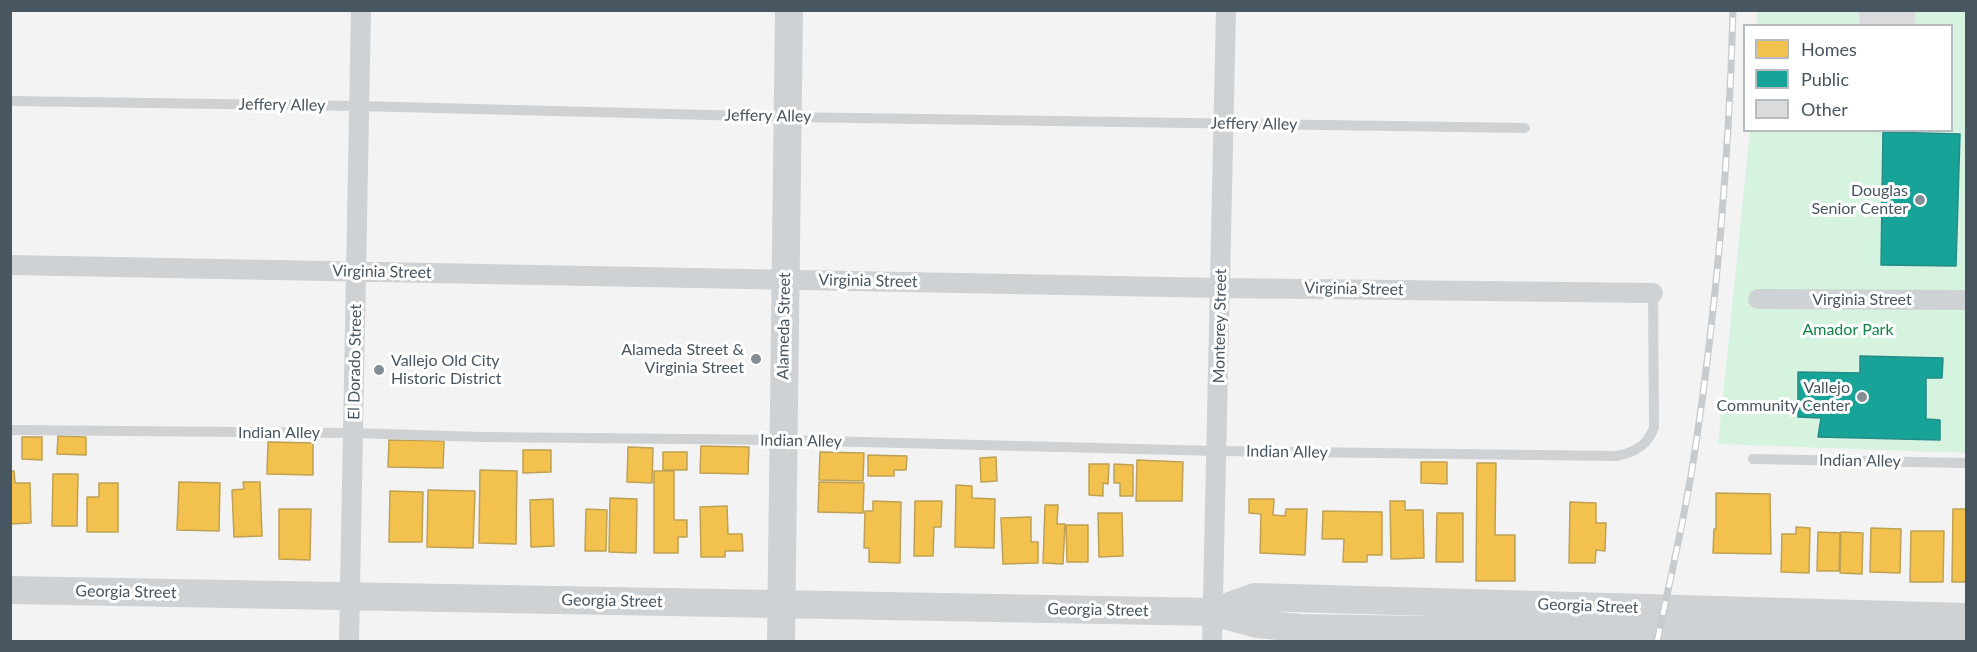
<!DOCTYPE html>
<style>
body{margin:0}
#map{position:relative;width:1977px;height:652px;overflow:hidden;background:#f3f3f3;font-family:Lato,sans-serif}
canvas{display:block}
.frame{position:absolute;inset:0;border:12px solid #485661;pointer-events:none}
.legend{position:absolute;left:1743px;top:24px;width:210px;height:108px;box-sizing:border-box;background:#fff;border:2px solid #b6bbc0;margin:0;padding:8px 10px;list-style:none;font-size:18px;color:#485661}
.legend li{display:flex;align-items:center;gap:12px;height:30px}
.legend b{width:30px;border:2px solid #b6bbc0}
</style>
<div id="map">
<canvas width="1977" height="652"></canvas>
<div class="frame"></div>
<ul class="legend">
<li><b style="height:16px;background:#f2c14e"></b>Homes</li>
<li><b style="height:16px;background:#17a398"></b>Public</li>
<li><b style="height:16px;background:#dadbdd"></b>Other</li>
</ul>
</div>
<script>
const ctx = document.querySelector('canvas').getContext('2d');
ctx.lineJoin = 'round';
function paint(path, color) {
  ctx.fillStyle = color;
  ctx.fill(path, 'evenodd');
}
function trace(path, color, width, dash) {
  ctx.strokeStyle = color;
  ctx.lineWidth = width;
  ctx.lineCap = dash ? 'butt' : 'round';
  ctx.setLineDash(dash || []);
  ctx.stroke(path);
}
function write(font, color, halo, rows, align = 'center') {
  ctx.font = font + ' Lato,sans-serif';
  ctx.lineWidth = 6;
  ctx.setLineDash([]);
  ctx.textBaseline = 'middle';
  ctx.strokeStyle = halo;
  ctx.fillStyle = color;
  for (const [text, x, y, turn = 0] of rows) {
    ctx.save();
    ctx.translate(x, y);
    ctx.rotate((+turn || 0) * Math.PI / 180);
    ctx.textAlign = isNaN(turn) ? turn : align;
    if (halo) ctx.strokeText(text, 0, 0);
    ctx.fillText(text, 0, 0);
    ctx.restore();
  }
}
paint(new Path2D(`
 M1757,11H1966V453L1718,444L1750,131L1952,130V26L1757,25Z`), '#d6f3e0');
const homes = new Path2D(`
 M58,436L86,437V455L57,454Z
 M22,437H42V460L22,459Z
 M389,440L444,441L443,468L388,467Z
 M268,442L313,443V475L267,474Z
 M701,446L749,447L748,474L700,473Z
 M628,447L653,448L652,483L627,482Z
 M523,450H551V472L523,473Z
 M663,452H687V470H663Z
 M820,452L864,453L863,481L819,480Z
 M868,455L907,456L906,470H894V476H868Z
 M996,457L997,481L981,482L980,458Z
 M1137,460L1183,462L1182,501H1136Z
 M1421,462H1447V484L1421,483Z
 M1477,463H1496L1495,535H1515V581H1476Z
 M1089,464H1109L1108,484L1103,483V496L1089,495Z
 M1114,464L1133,465V496H1120V483H1114Z
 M480,470L517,471L516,544L479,543Z
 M10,471H14L15,483H30L31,523L10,524Z
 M654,471H674V520H687V537H678V553H654Z
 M53,474H78L77,526H52Z
 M179,482L220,483L219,531L177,530Z
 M243,482H260L262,536L234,537L232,490L244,489Z
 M819,482L864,483L863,513L818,512Z
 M99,483H118V532H87V497H99Z
 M956,485L972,486V498L995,499L994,548L955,547Z
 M428,490L475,491L473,548L427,547Z
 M390,491L423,492L422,542H389Z
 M1716,493L1770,494L1771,554L1713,553L1714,529H1716Z
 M610,498L637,499L636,553L609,552Z
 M553,499L554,546L531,547L530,500Z
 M1249,499H1274L1273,515L1285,516L1286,509H1307L1305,555L1260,553L1261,514L1249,513Z
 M873,501L901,502L900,563L869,562V548H864L865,511H873Z
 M915,501H942L941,527H934L933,556H914Z
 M1390,501H1405V510H1423L1424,558L1391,559Z
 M1570,502L1596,503V523H1606L1605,551L1596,550L1595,563H1569Z
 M1045,505H1058L1057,524H1065L1063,564L1043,563Z
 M727,506L728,534H742L743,551H725V557H701L700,507Z
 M279,509H311L310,560L279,559Z
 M586,509L607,510L606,551H585Z
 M1953,509H1966V582H1952Z
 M1323,511L1382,512V555H1367V562H1343L1344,539H1322Z
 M1098,513H1122L1123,556L1099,557Z
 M1437,513H1463V562H1436Z
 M1031,517V542H1038V563L1003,564L1001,518Z
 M1066,525H1088V562H1067Z
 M1796,527L1810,528L1809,573L1781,572L1782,534H1796Z
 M1871,528L1901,529L1900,573L1870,572Z
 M1911,531H1944L1943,582H1910Z
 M1818,532L1840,533L1839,571H1817Z
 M1841,532L1863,533L1862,574L1840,573Z`);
paint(homes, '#f2c14e');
trace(homes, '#bfa154', 1.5);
const public = new Path2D(`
 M1883,132L1960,134L1956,266L1881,265Z
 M1860,356L1943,358L1942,378H1926V419L1940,420V440L1818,437L1821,418L1798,417V372L1860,373Z`);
paint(public, '#17a398');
trace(public, '#268c88', 1.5);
const building = new Path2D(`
 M1859,10H1916L1915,26H1859Z`);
paint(building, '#dadbdd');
trace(building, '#e5e5e6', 1.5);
trace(new Path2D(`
 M10,101L359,106L787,117L1525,128
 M10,430L353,433L483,437L783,440L1217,451L1616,456C1635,453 1648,445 1654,427L1653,293
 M1753,459L1966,463`), '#ced2d4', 10);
trace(new Path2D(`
 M10,265L1221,288L1653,293
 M1758,299L1966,300
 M349,642L361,10
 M1212,642L1226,10`), '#ced2d4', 20);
trace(new Path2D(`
 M10,590L1213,612L1257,624L1301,628L1966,639
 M1213,612L1255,597L1966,617
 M781,642L789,10`), '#ced2d5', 28);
const rail = new Path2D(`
 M1657,642C1670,579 1686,513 1695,450C1717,304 1729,158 1733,10`);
trace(rail, '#c8cbcd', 7);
trace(rail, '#fff', 4.5, [14]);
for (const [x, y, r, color] of [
 [1920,200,6,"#848d94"],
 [756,359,6,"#848d94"],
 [379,370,6,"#848d94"],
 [1862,397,6,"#848d94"]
]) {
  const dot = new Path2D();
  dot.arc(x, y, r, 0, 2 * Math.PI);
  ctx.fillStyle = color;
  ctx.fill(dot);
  trace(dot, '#fff', 2);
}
write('16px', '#485661', '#fff', [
 ["Jeffery Alley",282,105,1],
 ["Jeffery Alley",768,116,1],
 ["Jeffery Alley",1254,124,1],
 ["Virginia Street",382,272,1],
 ["Virginia Street",868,281,1],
 ["Virginia Street",1354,289,1],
 ["Virginia Street",1862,300],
 ["Alameda Street",784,326,-89],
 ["Monterey Street",1220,326,-89],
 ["El Dorado Street",355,362,-89],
 ["Indian Alley",279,433],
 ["Indian Alley",801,441,1],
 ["Indian Alley",1287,452,1],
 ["Indian Alley",1860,461,1],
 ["Georgia Street",126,592,1],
 ["Georgia Street",612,601,1],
 ["Georgia Street",1588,606,2],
 ["Georgia Street",1098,610,1]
]);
write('16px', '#485661', '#fff', [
 ["Douglas",1908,191],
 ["Senior Center",1908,209],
 ["Alameda Street &",744,350],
 ["Virginia Street",744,368],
 ["Vallejo Old City",391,361,"left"],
 ["Historic District",391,379,"left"],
 ["Vallejo",1850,388],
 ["Community Center",1850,406]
], 'right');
write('16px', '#118546', '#fff', [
 ["Amador Park",1848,330]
]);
</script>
